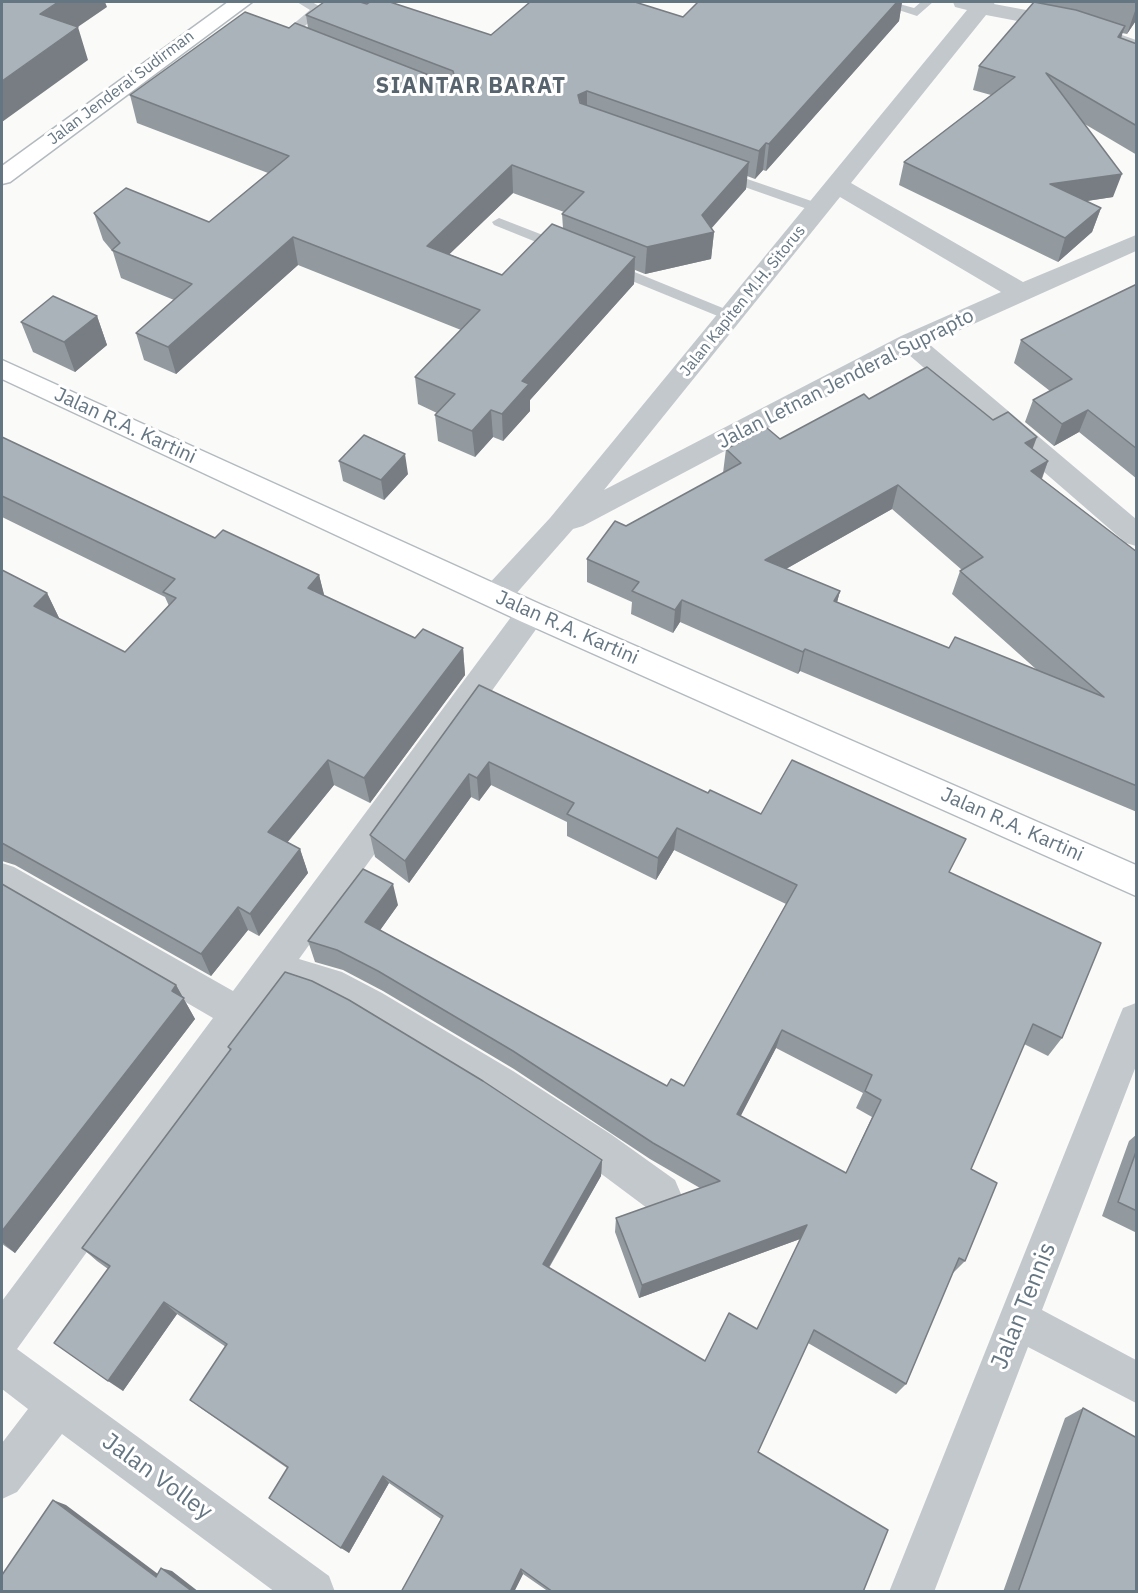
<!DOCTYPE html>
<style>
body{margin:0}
#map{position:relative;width:1138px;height:1593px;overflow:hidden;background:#fafaf8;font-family:"IBM Plex Sans",sans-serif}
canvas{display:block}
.frame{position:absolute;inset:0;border:3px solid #657683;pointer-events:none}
</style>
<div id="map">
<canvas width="1138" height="1593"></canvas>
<div class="frame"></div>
</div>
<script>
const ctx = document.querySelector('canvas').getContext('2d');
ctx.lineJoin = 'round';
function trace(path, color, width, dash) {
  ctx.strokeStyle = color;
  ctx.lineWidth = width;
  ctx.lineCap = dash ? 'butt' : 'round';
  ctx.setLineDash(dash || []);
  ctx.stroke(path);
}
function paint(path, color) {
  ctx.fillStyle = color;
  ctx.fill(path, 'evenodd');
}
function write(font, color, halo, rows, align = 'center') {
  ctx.font = font + ' "IBM Plex Sans",sans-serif';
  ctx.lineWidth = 6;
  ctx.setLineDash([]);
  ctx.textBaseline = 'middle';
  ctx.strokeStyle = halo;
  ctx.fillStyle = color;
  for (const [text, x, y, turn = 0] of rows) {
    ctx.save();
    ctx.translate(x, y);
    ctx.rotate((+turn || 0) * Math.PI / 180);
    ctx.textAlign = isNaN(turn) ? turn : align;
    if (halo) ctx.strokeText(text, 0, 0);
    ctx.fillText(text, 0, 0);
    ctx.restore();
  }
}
const secondary = new Path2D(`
 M228,2H252L10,182L2,184V166Z
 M2,360L542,605L1136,865V896L520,621L2,379Z`);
trace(secondary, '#b3babf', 3);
paint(new Path2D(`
 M297,2H312L324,9L287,42H279V36L310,10Z
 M874,2H892L914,8L921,2H933L917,16Z
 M721,170L823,205L825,208L823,211H813L716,177L714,174Z
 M499,218L566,244L568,247L566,250H556L494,225L492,222Z
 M610,262L735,313L738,316L735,319H725L605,270L603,267Z`), '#c3c8cc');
paint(new Path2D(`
 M953,2H995L994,4L1080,20L1136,40V54L1070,31L986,15L851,183L1023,282L1136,235V251L929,344L1136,519V546L1126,543L908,354L583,526L573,529L507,604L496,607L485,604L481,596L485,588L550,518L967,10L955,7ZM840,197L1001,292L901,336L604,490Z
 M531,601L542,605L546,613L542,621L299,959L342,972L382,993L513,1071L612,1135L675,1180L681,1194L675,1208L661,1213L647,1208L584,1161L487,1097L356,1017L320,998L279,985L17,1349L329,1576L335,1592H275L62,1434L17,1492L2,1499V1443L28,1409L2,1389V1301L213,1018L2,895V863L14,867L233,991L520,605Z
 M1136,1003V1066L1042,1310L1136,1360V1403L1028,1347L934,1592H889L1118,1020L1123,1008Z`), '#c3c8cc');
paint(secondary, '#fff');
paint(new Path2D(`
 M698,2H902L899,21L766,171L763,170L755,179L747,176L746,189L711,229L714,232L711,259L645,274L635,270L634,284L530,400V411L503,441L493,437L475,457L438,441L435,415L437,413L418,404L415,377L461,330L298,265L176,374L144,360L136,333L174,300L121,278L113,252L103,240L94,213L209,222L268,173L137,123L130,95L289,28H308L306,15L367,4L491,35L683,17ZM513,193L564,212L562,214L563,228L502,275L449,254Z
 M1042,2H1137V19L1127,34L1122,33L1121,38L1137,44V155L1083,123L1113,197L1086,201L1101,208L1092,232L1058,262L899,185L904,162L991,95L973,90L979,66L1042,3Z
 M1137,284V479L1079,432L1054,446L1025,422L1033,400L1050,391L1014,363L1021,340Z
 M97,316L107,345L75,372L33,352L21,322Z
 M869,399L993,420L1048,461L1042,479L1137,552V812L800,671L798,674L680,622L673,633L631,614L632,602L587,582V559L626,526L723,473L726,449L780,439ZM892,509L962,570L960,571L952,594L1037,670L949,648L837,602L840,591L786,569Z
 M2,437L215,538L319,575L324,596L415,638L463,648L465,675L370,803L334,785L287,843L300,849L308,873L259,936L248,930L211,976L15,865L2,861V570L47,593L60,620L125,652L169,606L165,597L2,517Z
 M339,461L408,474L384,500L343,481Z
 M479,685L708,793L761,814L950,873L1062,1038L1048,1056L1024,1044L971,1169L965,1261L952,1274L906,1384L896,1394L808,1343L758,1452L863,1592H549L523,1574L514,1592H401L441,1519L389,1483L349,1553L287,1468L202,1409L190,1400L226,1347L177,1314L123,1391L108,1269L97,1261L82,1248L230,1051L228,1047L602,1160L601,1176L549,1268L705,1361L757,1329L800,1239L639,1298L615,1232L616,1218L700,1188L650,1159L514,1069L383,991L343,970L315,962L308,941L398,905L380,930L667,1086H684L786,904L674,850L656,880L567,836V822L491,785L479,801L471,797L409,883L375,857L370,835ZM776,1048L863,1093L856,1108L872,1117L846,1173L740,1116Z
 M2,884L176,985L195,1019L15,1253L2,1244Z
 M1137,1134V1233L1102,1216L1129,1141Z
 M1083,1408L1137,1592H1003L1065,1418Z`), '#929a9f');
paint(new Path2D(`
 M58,2H105L107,7L50,46L40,14Z
 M897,2H902L899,21L766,171L769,144Z
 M1137,5V19L1127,34Z
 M1125,26L1117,50L1118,37Z
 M78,27L88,60L2,122V81Z
 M587,91V119L578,95Z
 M766,143L763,170L755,179L759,151Z
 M749,162L746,189L707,233L714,232L711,259L645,274L647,247L702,215Z
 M512,165L513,193L430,273L427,246Z
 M1122,174L1113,197L1042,208L1050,184Z
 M1101,208L1092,232L1058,262L1065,238Z
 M293,237L298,265L176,374L168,347Z
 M635,257L634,284L530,400V411L503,441L502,414L522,381Z
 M97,316L107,345L75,372L64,342Z
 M491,410L493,437L475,457L472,431Z
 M1088,410L1079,432L1054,446L1062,424Z
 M1037,437L1028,461L1025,443Z
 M405,454L408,474L384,500L381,480Z
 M1048,461L1039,485L1031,471Z
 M898,485L892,509L761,583L765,560Z
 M319,575L326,602L308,588Z
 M840,591L834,614V601Z
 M47,593L60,620L34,606Z
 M682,600L680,622L673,633L675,610Z
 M463,648L465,675L370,803L364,778Z
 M805,649L800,671L798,674L803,652Z
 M328,760L334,785L276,856L268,832Z
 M489,762L491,785L479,801L477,778Z
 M469,774L471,797L409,883L405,861Z
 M677,828L674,850L656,880L658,858Z
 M300,849L308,873L259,936L250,914Z
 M393,884L398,905L371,943L365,922Z
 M238,907L248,930L211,976L201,954Z
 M176,985L195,1019L15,1253L2,1242V1231Z
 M782,1030L776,1048L733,1131L737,1114Z
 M602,1160L601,1176L543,1277V1264Z
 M807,1225L800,1239L639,1298L642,1285Z
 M164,1302L177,1314L123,1391L108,1381Z
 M383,1476L389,1483L349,1553L341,1548Z
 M53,1500L66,1505L166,1580L156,1577Z
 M161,1568L172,1571L199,1592H193Z
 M521,1569L523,1574L514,1592H510Z`), '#777d82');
const building = new Path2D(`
 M2,2H58L40,14L78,27L2,81Z
 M324,2H360L367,4L370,2H390L491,35L530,2H635L683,17L698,2H897L769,144L766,143L759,151L587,91L578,95L580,103L749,162L702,215L714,232L647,247L562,214L584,192L512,165L427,246L502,275L552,224L635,257L522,381L529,384L502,414L491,410L472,431L435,415L455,394L415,377L480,310L293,237L168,347L136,333L192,284L112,250L120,243L94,213L126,188L209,222L289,156L130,95L245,12L289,28L295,23L439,79H450L454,75L453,71L306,15Z
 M1034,2L1076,10L1125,26L1118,37L1137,44V126L1046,73L1122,174L1050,184L1101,208L1065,238L904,162L1015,77L979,66Z
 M1137,284V449L1088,410L1062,424L1033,400L1072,379L1021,340Z
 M53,296L97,316L64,342L21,322Z
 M927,367L993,420L1008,412L1037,437L1025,443L1048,461L1031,471L1137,552V786L805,649L803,652L682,600L675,610L632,591L639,582L587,559L615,521L626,526L741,463L726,449L767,428L780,439L864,394L869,399ZM898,485L983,557L960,571L1104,697L955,637L949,648L834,601L840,591L765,560Z
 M364,435L405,454L381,480L339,461Z
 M2,437L215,538L223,530L319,575L308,588L415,638L423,629L463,648L364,778L328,760L268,832L300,849L250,914L238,907L201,954L2,843V570L47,593L34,606L125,652L176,598L163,592L175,579L2,496Z
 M479,685L708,793L710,790L761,814L792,760L966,839L949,872L1101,943L1062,1038L1033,1024L971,1169L997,1183L965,1261L959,1258L906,1384L814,1330L758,1452L888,1530L863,1592H553L521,1569L510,1592H401L443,1516L383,1476L341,1548L269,1498L288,1467L190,1400L227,1344L164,1302L108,1381L54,1343L110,1266L82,1248L231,1049L228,1047L285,972L312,981L349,1000L483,1081L602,1160L543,1264L705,1361L729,1313L757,1329L807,1225L642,1285L616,1218L720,1181L653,1143L513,1051L378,971L337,950L308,941L363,869L393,884L365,922L667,1086L671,1079L684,1086L797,885L677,828L658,858L567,814L574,803L489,762L477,778L469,774L405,861L370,835ZM782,1030L872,1075L865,1091L881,1100L846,1173L737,1114Z
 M2,884L176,985L172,991L184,998L2,1231Z
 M1137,1149V1211L1118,1202Z
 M1083,1408L1137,1438V1592H1018Z
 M53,1500L156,1577L161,1568L193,1592H2V1575Z`);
paint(building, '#aab3b9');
trace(building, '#777d82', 1.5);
write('16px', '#657683', '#fff', [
 ["Jalan Jenderal Sudirman",121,88,-37],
 ["Jalan Kapiten M.H. Sitorus",743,301,-51]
]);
write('20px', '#657683', '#fff', [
 ["Jalan Letnan Jenderal Suprapto",846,379,-27],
 ["Jalan R.A. Kartini",125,426,25],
 ["Jalan R.A. Kartini",567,628,24],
 ["Jalan R.A. Kartini",1012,825,24]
]);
ctx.letterSpacing = '1.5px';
write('bold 22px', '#57646e', '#fff', [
 ["SIANTAR BARAT",471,87]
]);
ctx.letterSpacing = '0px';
write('24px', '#657683', '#fff', [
 ["Jalan Tennis",1024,1306,-68],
 ["Jalan Volley",157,1477,36]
]);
</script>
